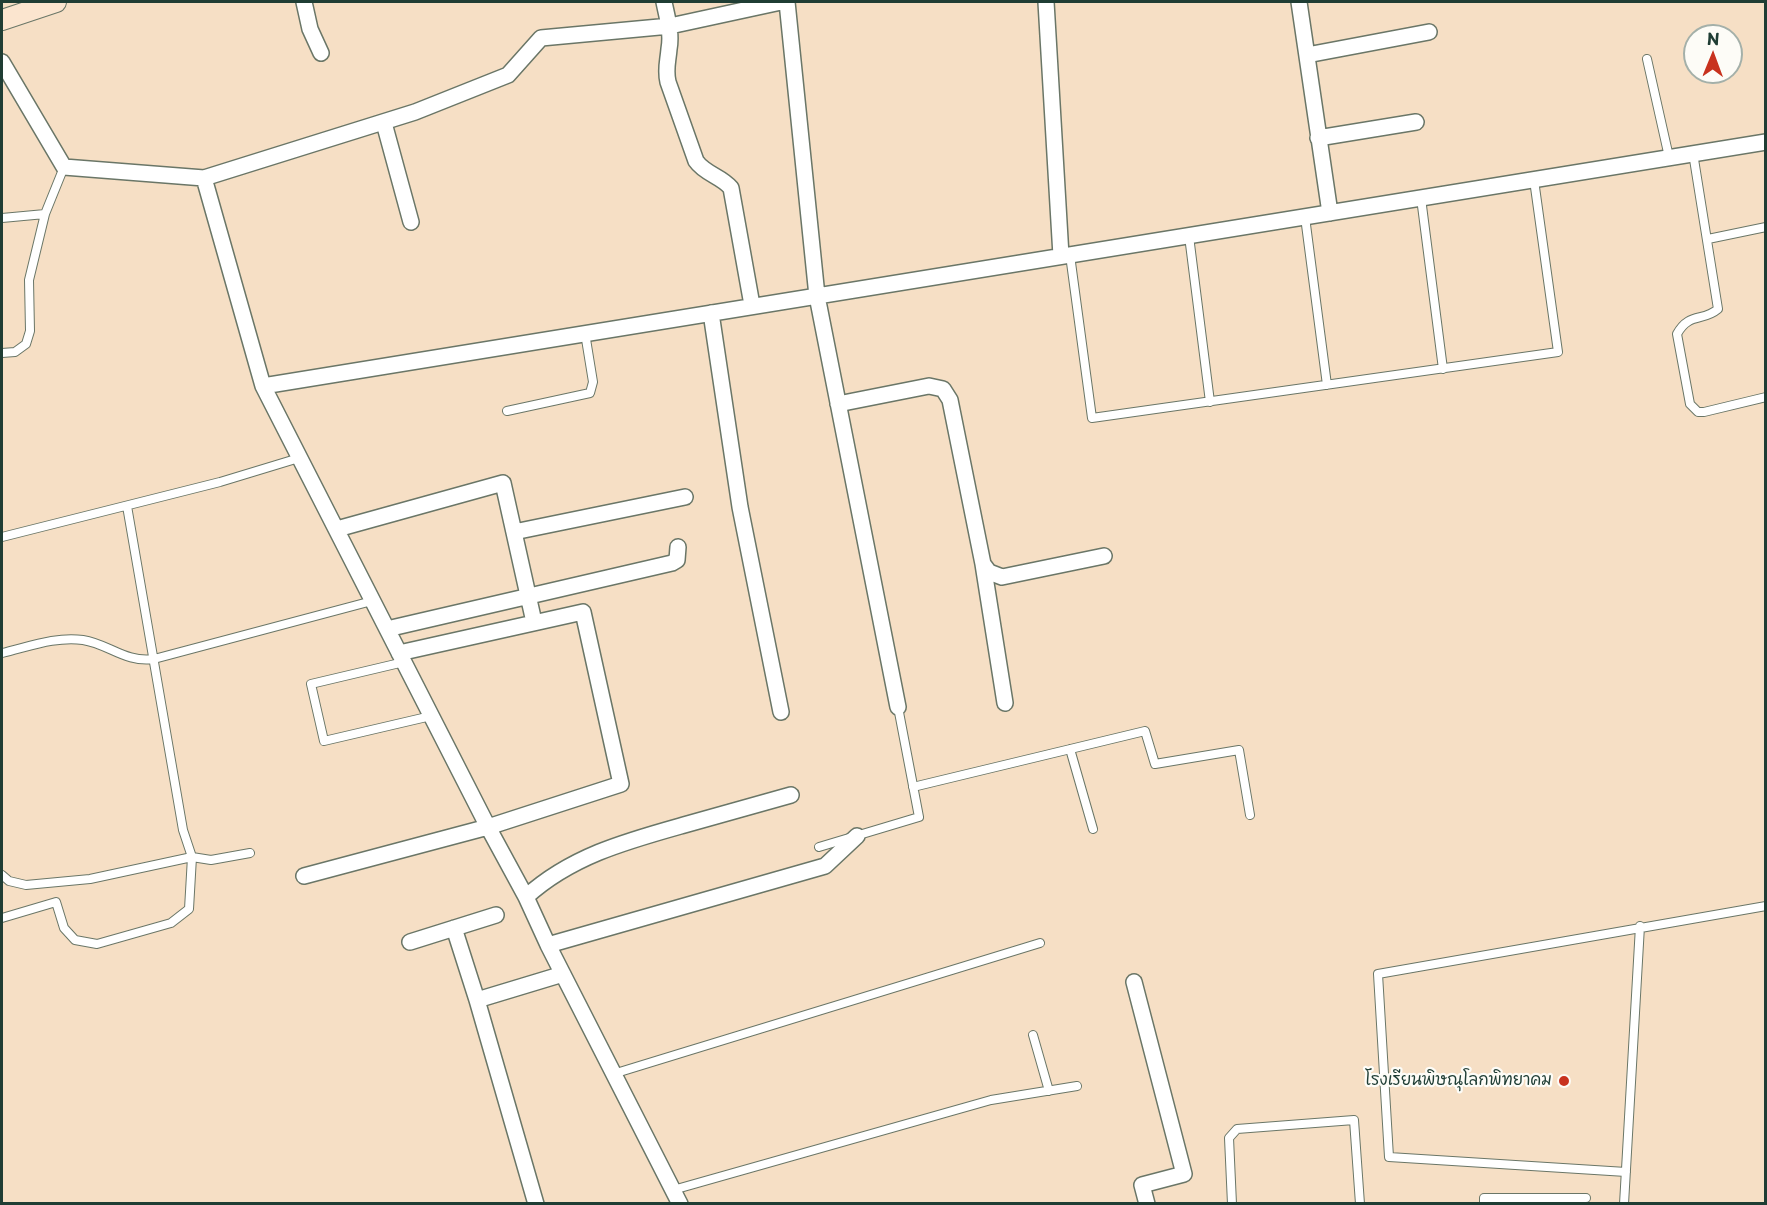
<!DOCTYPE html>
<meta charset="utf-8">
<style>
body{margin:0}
#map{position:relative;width:1767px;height:1205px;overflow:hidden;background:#f6dfc5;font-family:"Playpen Sans",sans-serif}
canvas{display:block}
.frame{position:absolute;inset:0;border:3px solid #1f3d34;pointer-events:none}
.north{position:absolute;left:1683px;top:24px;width:60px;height:60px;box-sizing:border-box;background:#fdfcf7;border:2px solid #a4b0a9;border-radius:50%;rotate:1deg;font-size:16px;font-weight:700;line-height:24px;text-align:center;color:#1f3d34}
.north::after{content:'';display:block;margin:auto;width:21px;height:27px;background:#c8321e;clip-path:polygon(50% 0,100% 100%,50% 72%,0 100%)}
</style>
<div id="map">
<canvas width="1767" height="1205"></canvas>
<div class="frame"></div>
<div class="north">N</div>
</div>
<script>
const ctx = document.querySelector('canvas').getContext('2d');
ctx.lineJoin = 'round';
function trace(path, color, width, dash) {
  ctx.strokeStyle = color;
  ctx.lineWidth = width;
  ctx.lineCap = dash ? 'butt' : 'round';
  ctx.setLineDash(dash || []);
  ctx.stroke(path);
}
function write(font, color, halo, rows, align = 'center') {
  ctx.font = font + ' "Playpen Sans","Playpen Sans Thai",sans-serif';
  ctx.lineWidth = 4.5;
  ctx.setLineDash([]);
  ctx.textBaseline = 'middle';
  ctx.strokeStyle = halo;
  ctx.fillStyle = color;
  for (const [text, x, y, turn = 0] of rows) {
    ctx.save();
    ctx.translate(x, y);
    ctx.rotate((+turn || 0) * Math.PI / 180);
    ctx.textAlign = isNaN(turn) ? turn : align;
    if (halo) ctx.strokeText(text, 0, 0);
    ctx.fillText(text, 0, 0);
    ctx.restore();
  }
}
const service = new Path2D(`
 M1647,59L1669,157
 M1693,153L1718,309C1703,322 1689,312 1677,334L1690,404L1698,412H1704L1766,397
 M1421,198L1443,369
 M1305,217L1327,385
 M2,218L45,214
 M1189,236L1210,402
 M1708,239L1766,227
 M1070,255L1092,418L1558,352L1534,180
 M2,353L15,352L26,344L30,331L29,280L45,214L64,167
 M507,411L590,393L593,382L585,333
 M127,506L183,830L192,857L211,860L250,853
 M2,537L220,482L299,458
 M2,653C28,647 56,636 83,640C109,644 125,663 154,659L372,601
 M404,662L311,684L324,741L431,716
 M1070,749L1093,829
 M913,787L1145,731L1155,764L1239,750L1250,815
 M819,847L919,817L898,707
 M2,875L9,881L26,885L90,879L192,857L189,909L171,923L97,944L75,940L64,928L56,902L2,918
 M1033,1035L1049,1091
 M613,1074L1040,943
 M1626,1172L1389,1157L1378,974L1766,906
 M673,1190L991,1100L1077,1086
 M1232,1204L1229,1138L1237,1129L1354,1120L1360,1204
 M1484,1204V1198H1586
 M1624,1204L1640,926`);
const minor = new Path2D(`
 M304,2L310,29L321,53
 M664,2C667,17 672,33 669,49C668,62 665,69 668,82L696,161C705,174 721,176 731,188L752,305
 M787,2L817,296L898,707
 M1046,2L1061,256
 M1299,2L1330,213
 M1307,55L1429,32
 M2,62L64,167L204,178L263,386L488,827L526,897L548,945L680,1204
 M384,123L411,222
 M1318,138L1416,122
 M204,178L415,112L508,75L541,38L670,26L781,2
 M711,313L740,507L781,712
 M263,386L1766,142
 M838,404L929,386L943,389L950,400L983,564L989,572L1002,577L1104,556
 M337,529L503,483L534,622
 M514,532L685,497
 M983,564L1005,703
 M387,629L672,563L677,560L678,547
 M304,876L488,827L621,784L583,612L399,653
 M526,897C571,856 627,841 684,825C720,815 756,805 791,795
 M454,928L477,1000
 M410,942L496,915
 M548,945L825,866L857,836
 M1134,982L1184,1174L1142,1185L1147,1204
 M536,1204L477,1000L563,974`);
const secondary = new Path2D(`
 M2,20L56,2`);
trace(service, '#6a7667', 10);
trace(minor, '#6a7667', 18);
trace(secondary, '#6a7667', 22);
trace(service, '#fff', 8);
trace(minor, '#fff', 15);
trace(secondary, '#fbe5cf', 20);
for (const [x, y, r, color] of [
 [1564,1081,6,"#c8321e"]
]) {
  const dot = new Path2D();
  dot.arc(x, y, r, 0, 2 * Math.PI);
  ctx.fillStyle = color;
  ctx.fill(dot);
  trace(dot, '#fdfcf7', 2);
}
write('16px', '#1f3d34', '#fdfcf7', [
 ["โรงเรียนพิษณุโลกพิทยาคม",1552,1081]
], 'right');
</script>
